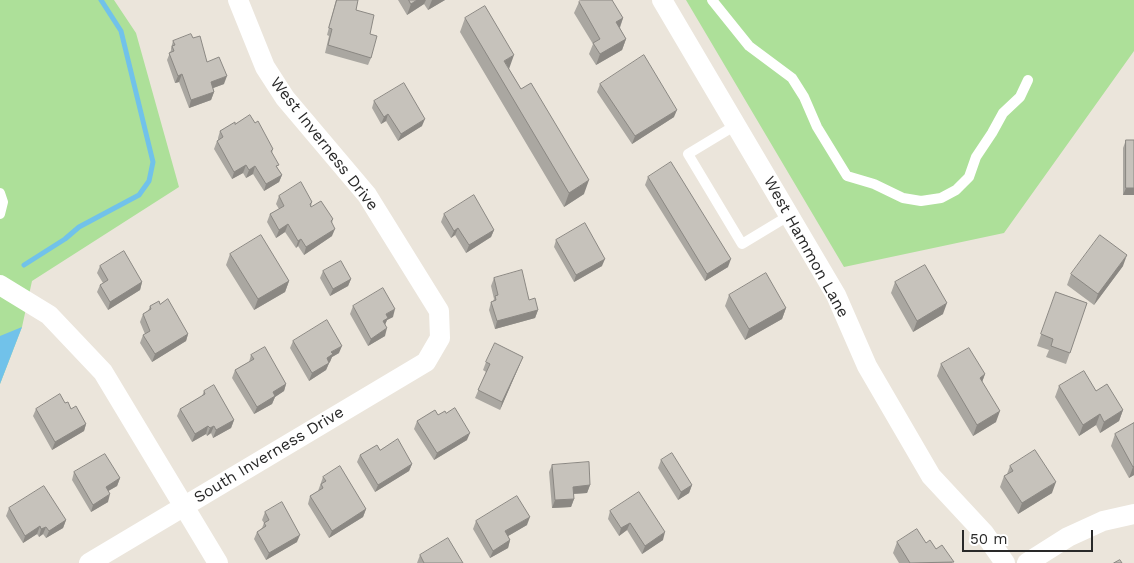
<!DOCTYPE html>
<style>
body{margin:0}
#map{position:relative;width:1134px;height:563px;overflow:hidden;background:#ebe5db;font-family:"Work Sans",sans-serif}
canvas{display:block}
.scale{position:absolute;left:962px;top:530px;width:131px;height:22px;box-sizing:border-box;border:2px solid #292929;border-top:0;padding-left:6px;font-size:15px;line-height:18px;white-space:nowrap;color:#292929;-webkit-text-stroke:4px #fff;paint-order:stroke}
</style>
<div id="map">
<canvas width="1134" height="563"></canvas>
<div class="scale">50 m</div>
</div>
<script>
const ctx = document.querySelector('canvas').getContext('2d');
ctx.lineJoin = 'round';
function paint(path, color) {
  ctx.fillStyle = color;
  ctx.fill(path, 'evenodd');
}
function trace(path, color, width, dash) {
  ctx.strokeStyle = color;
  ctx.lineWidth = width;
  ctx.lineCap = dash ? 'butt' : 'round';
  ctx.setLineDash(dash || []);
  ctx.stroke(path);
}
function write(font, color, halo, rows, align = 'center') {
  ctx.font = font + ' "Work Sans",sans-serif';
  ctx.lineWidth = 4;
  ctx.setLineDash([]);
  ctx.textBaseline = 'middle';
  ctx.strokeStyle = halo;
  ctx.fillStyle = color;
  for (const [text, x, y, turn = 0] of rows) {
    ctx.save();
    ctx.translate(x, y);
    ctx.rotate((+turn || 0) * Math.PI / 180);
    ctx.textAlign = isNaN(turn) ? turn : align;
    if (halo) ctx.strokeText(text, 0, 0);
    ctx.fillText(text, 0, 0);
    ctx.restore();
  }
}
paint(new Path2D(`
 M0,0H114L136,33L179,187L32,281L22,327L0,384Z
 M686,0H1134V51L1004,233L844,267Z`), '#ade099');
paint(new Path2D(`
 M22,327L0,384V336Z`), '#71c2ea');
trace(new Path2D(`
 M24,265L65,239L79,227L139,195L149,181L153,162L121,31L101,0`), '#71c2ea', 5);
trace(new Path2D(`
 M712,0L749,46L792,78L804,97L817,127L847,176L874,184L903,198L921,201L941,198L956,190L969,177L976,157L992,133L1003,113L1020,97L1028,80
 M736,125L688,154L742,244L790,215
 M0,193L3,202L0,214`), '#fff', 10);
trace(new Path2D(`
 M662,0L836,295L867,366L931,476L984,533L1005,563
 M0,285L49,315L103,372L218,563
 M89,563L426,362L440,338L439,311L367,195L285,98L265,67L238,0
 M1027,563L1068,537L1103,521L1134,514`), '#fff', 20);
paint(new Path2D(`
 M336,0H357L356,10L370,34L371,58L368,65L325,53L329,36L327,35Z
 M398,0H445L428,10L424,4L407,15Z
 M579,2L623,18L620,28L626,39L622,50L596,65L589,54L593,44L574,13Z
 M465,18L509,69L584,194L564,207L460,32Z
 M193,38L207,62L224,84L213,88L214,92L211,100L189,108L179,82L175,83L167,60L171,50V48L173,41Z
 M600,84L674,117L632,144L597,92Z
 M374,101L422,126L398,141L386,121L381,124L372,108Z
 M235,124L273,149L272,153L278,169L282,175L279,182L264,191L253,174L246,178L243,173L232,179L214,149L217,141L218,140V138L220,131Z
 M1126,140H1134V195H1123V148Z
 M648,177L728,267L705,281L645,185Z
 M279,196L312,202L311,207L333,219L332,223V236L304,255L298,246L296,248L285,232L276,238L267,222L270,214L279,209L276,204Z
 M444,214L494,230L491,237L466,253L455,235L451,238L441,222Z
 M556,240L602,266L574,282L554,247Z
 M230,254L289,281L285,292L254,310L226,265Z
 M100,266L142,282L140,290L108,310L97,292L100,285L103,283L97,273Z
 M1123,266L1094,305L1067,285L1071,274Z
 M323,271L351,279L348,286L330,296L320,278Z
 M494,278L529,300L538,310L535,318L495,329L489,310L491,302L493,301L494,299L491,286Z
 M895,282L943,314L913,332L891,293Z
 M1056,292L1087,303L1066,364L1046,357L1049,350L1037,346Z
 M729,295L786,308L782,319L745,340L725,306Z
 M160,304L188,334L186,341L152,362L140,343L143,335L145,334L140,322L143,314L148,311L150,306Z
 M353,306L393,317L387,320L385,324V336L368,346L350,314Z
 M293,341L339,353L332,357L326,370L309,381L290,348Z
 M251,355L286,384L284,391L275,397L272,404L254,414L232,378L235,370L249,362Z
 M486,362L520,364L500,410L475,398L486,372L483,370Z
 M941,364L985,374L982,382L996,422L973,436L937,376Z
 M1059,386L1096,391L1123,410L1119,421L1100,433L1096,425L1079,436L1055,397Z
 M204,391L234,420L231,428L213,438L211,433L207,436L206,434L192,442L177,416L180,409L202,396Z
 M65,403L86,424L84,431L52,450L33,416L36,409Z
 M446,413L467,440L434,460L414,429L417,421Z
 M1134,423V475L1129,478L1111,446L1115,434Z
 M380,450L412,464L409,471L375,492L357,462L360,455Z
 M661,460L692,485L689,493L678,500L658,468Z
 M552,465L590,485L587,493L574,494V499L571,507L552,508L549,472Z
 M1010,466L1052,493L1018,514L1000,487L1004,476L1007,474Z
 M74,472L120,478L117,486L108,491V502L91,512L72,480Z
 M323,477L366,509L363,517L329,538L308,504L310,496L318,491Z
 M9,508L66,520L63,528L46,538L43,534L39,537L37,534L23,543L6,516Z
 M610,511L663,540L642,554L627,530L619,536L608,519Z
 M265,512L297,542L266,560L254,539L257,532L262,528L264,523L262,520Z
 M476,521L527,525L508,536L510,540L508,548L490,558L473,529Z
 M897,542L926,543L936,549L953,563H899L893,553Z
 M420,555L463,563H417Z`), '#aaa7a1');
paint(new Path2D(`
 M417,0H426L424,4L407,15L411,4Z
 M432,0H445L428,10Z
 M623,18L619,29L616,22Z
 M626,39L622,50L596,65L600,54Z
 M514,55L509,69L504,61Z
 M182,74L179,82L175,83L178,76Z
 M227,76L224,84L208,90L211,82Z
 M214,92L211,100L189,108L191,100Z
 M677,110L674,117L632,144L635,136Z
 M388,114L386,121L381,124L384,117Z
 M425,119L422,126L398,141L401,134Z
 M246,165L243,173L232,179L234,172Z
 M255,166L253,174L246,178L249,170Z
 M282,175L279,182L264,191L266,184Z
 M589,180L584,194L564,207L569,193Z
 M1126,188H1134V195H1123Z
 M288,224L285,232L276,238L279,230Z
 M458,228L455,235L451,238L454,231Z
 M335,229L332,236L304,255L306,247Z
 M494,230L491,237L466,253L469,245Z
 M301,239L298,246L296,248L298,241Z
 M1127,255L1123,266L1094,305L1098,294Z
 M605,259L602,266L574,282L576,275Z
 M731,259L728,267L705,281L707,274Z
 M351,279L348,286L330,296L333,289Z
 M289,281L285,292L254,310L258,299Z
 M142,282L140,290L108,310L110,302Z
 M947,303L943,314L913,332L917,321Z
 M786,308L782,319L745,340L749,329Z
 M395,309L393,317L387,320L385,325L381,328L386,314Z
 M538,310L535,318L495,329L497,321Z
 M387,328L385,336L368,346L371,339Z
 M188,334L186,341L152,362L155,354Z
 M342,346L339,353L332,357L330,362L324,366L327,358L331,352Z
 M523,357L520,364L500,410L502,402Z
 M329,363L326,370L309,381L312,373Z
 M985,374L981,385L980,378Z
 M286,384L284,391L275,397L272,404L254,414L257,407L273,392Z
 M1123,410L1119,421L1100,433L1104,422Z
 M1000,411L996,422L973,436L977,425Z
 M1100,414L1096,425L1079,436L1083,425Z
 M234,420L231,428L213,438L216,430Z
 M86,424L84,431L52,450L55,442Z
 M208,426L206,434L192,442L195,434Z
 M214,426L211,433L207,436L210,428Z
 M470,433L467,440L434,460L437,453Z
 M412,464L409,471L375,492L378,485Z
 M1134,466V475L1129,478L1133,467Z
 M120,478L117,486L103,494L106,487Z
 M1056,482L1052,493L1018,514L1022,503Z
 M590,485L587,493L570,494L573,487Z
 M692,485L689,493L678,500L681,492Z
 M110,494L108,502L91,512L93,505Z
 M574,499L571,507L552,508L555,500Z
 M366,509L363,517L329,538L332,531Z
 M530,517L527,525L503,539L505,531Z
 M66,520L63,528L46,538L49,531Z
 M630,523L627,530L619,536L621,528Z
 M40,526L37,534L23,543L25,536Z
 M46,527L43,534L39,537L41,529Z
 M665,532L663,540L642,554L645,546Z
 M300,535L297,542L266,560L269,553Z
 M510,540L508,548L490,558L493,551Z`), '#8b8883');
const building = new Path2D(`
 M337,0H358L356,10L374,15L370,34L377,36L371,58L328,45L332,29L329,28Z
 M409,0H417L411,4Z
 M581,0H612L623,18L616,22L626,39L600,54L593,43L600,39L579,2Z
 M485,6L514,55L504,61L521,89L531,83L589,180L569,193L465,18Z
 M191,34L193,38L200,36L207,62L219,57L227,76L211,82L214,92L191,100L182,74L178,76L169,53L174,51L172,46L175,45L173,41Z
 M644,55L677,110L635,136L600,84Z
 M404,83L425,119L401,134L388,114L384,117L374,101Z
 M250,115L255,123L258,121L273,149L271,151L279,165L276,166L282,175L266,184L255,166L249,170L246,165L234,172L217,141L223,137L220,131L235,122V124Z
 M1126,140H1134V188H1126Z
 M671,162L731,259L707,274L648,177Z
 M301,182L312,202L310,204L311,207L321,201L333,219L331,221L335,229L306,247L301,239L298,241L288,224L279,230L270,214L284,206L279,196Z
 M474,195L494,230L469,245L458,228L454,231L444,214Z
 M585,223L605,259L576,275L556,240Z
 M261,235L289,281L258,299L230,254Z
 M1100,235L1127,255L1098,294L1071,274Z
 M124,251L142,282L110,302L100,285L108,280L100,266Z
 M341,261L351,279L333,289L323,271Z
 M925,265L947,303L917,321L895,282Z
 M522,270L529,300L535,298L538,310L497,321L491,302L496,300L495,296L498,295L494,278Z
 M766,273L786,308L749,329L729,295Z
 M383,288L395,309L386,314L388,318L383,321L387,328L371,339L353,306Z
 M1056,292L1087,303L1070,353L1051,346L1053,339L1041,334Z
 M168,299L188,334L155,354L143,335L150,331L143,314L151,309L150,306L159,301L160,304Z
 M327,320L342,346L331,352L333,354L327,358L329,363L312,373L293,341Z
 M495,343L523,357L502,402L478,390L490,364L486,362Z
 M265,347L286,384L273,392L275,396L257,407L235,370L254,359L251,355Z
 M969,348L985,374L980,378L1000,411L977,425L941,364Z
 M1084,371L1096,391L1107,384L1123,410L1104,422L1100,414L1083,425L1059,386Z
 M214,385L234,420L216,430L214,426L210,428L208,426L195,434L180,409L205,394L204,391Z
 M60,394L65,403L68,402L71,409L76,406L86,424L55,442L36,409Z
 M455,408L470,433L437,453L417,421L435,410L438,415L445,411L446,413Z
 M1134,423V466L1133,467L1115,434Z
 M398,439L412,464L378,485L360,455L377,445L380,450Z
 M1035,450L1056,482L1022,503L1004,476L1013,471L1010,466Z
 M672,453L692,485L681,492L661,460Z
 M105,454L120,478L106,487L110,494L93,505L74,472Z
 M589,462L590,485L573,487L574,499L555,500L552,465Z
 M340,466L366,509L332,531L310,496L323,488L321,484L326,481L323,477Z
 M44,486L66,520L49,531L46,527L41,529L40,526L25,536L9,508Z
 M639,492L665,532L645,546L630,523L621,528L610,511Z
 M517,496L530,517L505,531L510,540L493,551L476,521Z
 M282,502L300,535L269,553L257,532L266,526L264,523L269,520L265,512Z
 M917,529L926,543L930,540L936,549L942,545L954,562L910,563L897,542Z
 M448,538L463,563H424L420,555Z
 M1120,560L1122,563H1114Z`);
paint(building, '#c6c2bb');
trace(building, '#8b8883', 1);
write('16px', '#292929', '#fff', [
 ["West Inverness Drive",324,144,52],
 ["West Hammon Lane",806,247,61],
 ["South Inverness Drive",269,455,-31]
]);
</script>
